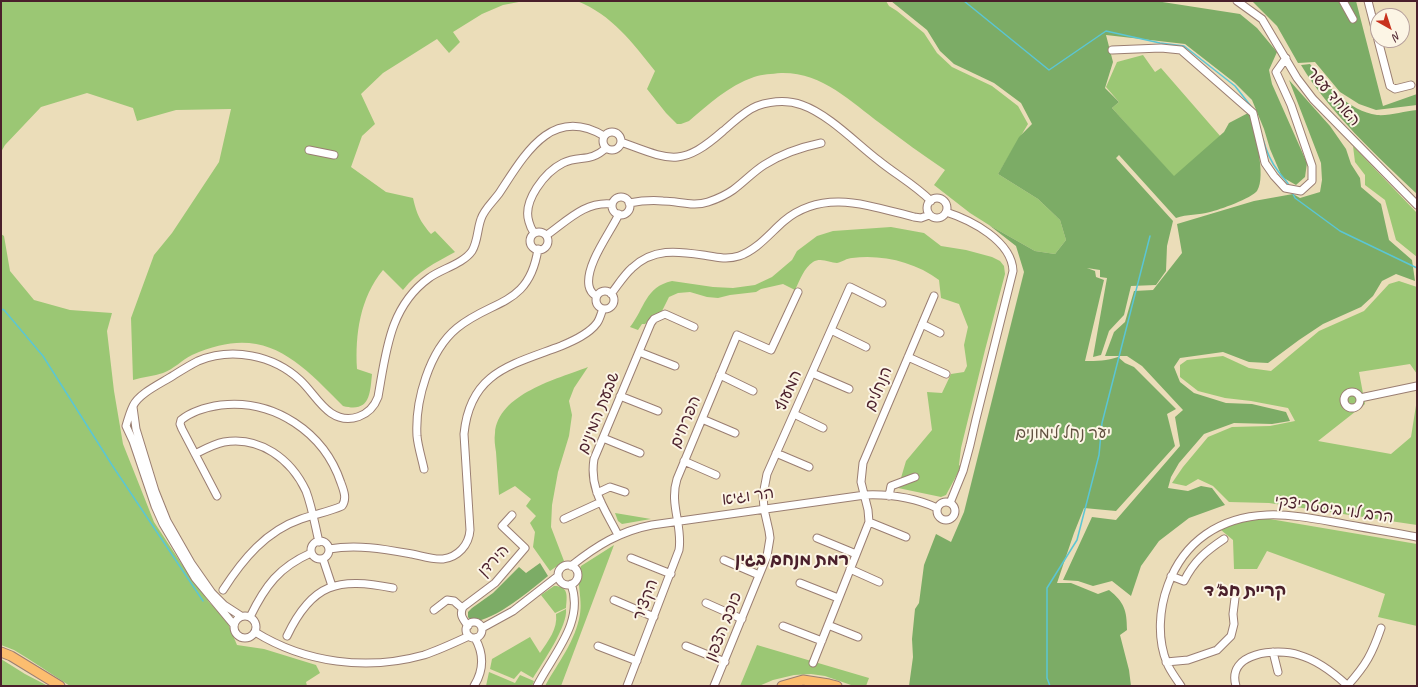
<!DOCTYPE html>
<meta charset="utf-8">
<style>
body{margin:0}
#map{position:relative;width:1418px;height:687px;overflow:hidden;background:#ebddb9;font-family:Caveat,sans-serif}
canvas{display:block}
.frame{position:absolute;inset:0;border:2px solid #4a1f2b;pointer-events:none}
.north{position:absolute;left:1370px;top:8px;width:40px;height:40px;box-sizing:border-box;background:#fcf5e5;border:1px solid #b59f9b;border-radius:50%;rotate:141deg;font-size:11px;font-weight:700;line-height:16px;text-align:center;color:#4a1f2b}
.north::after{content:'';display:block;margin:auto;width:14px;height:18px;background:#c8321e;clip-path:polygon(50% 0,100% 100%,50% 72%,0 100%)}
</style>
<div id="map">
<canvas width="1418" height="687"></canvas>
<div class="frame"></div>
<div class="north">N</div>
</div>
<script>
const ctx = document.querySelector('canvas').getContext('2d');
ctx.lineJoin = 'round';
function paint(path, color) {
  ctx.fillStyle = color;
  ctx.fill(path, 'evenodd');
}
function trace(path, color, width, dash) {
  ctx.strokeStyle = color;
  ctx.lineWidth = width;
  ctx.lineCap = dash ? 'butt' : 'round';
  ctx.setLineDash(dash || []);
  ctx.stroke(path);
}
function write(font, color, halo, rows, align = 'center') {
  ctx.font = font + ' Caveat,"Playpen Sans Hebrew",sans-serif';
  ctx.lineWidth = 4;
  ctx.setLineDash([]);
  ctx.textBaseline = 'middle';
  ctx.strokeStyle = halo;
  ctx.fillStyle = color;
  for (const [text, x, y, turn = 0] of rows) {
    ctx.save();
    ctx.translate(x, y);
    ctx.rotate((+turn || 0) * Math.PI / 180);
    ctx.textAlign = isNaN(turn) ? turn : align;
    if (halo) ctx.strokeText(text, 0, 0);
    ctx.fillText(text, 0, 0);
    ctx.restore();
  }
}
paint(new Path2D(`
 M1,1H524L503,5L482,14L453,32L460,42L449,53L437,39L383,73L361,94L375,124L362,136L351,167L386,192L413,198C417,215 420,221 431,234L435,231L455,252C435,263 418,271 403,290L383,270C360,298 355,334 357,369L372,374C370,394 370,413 343,406C296,358 263,323 192,355C182,360 174,369 163,373C154,376 143,377 133,380L131,318L154,255L172,233L219,162L231,109L176,110L137,121L133,108L87,93L41,107L5,145L1,152Z
 M577,1H886L889,6L897,11L924,33L937,53L952,67L992,86L1018,106L1028,124L998,174L1038,199L1060,220L1066,240L1055,254L1035,251L989,225L970,213L934,185L945,170C923,155 902,140 881,124C850,101 822,72 781,73C771,74 763,74 754,77C728,86 709,104 689,121L681,124H677L666,113L647,89L655,71C632,42 612,15 577,1Z
 M1143,55L1155,72L1161,68L1221,137L1174,177L1112,108L1119,102L1106,87L1117,62Z
 M1353,146L1417,213V257L1396,240L1385,200L1365,185V175L1355,162Z
 M891,227L924,233L941,246L966,250L992,257L1000,261L1004,266L1005,274L985,350L961,448L959,465L961,467L946,495L941,497L898,488L906,461L932,430L927,392L942,393L951,374L964,372L967,366L964,345L968,327L959,304L941,298L939,280C915,262 882,254 852,258C847,258 842,262 837,263C830,263 821,257 813,262C804,268 800,280 795,290L783,284L761,289L756,292L730,295L718,298L707,297L690,292L678,293L669,297L662,311L645,324H642L638,330L630,327C645,308 645,287 672,281L713,287L733,288L755,285L772,277L792,260L797,251L817,236L833,231Z
 M1,234L4,236L10,271L34,300L70,310L112,313L107,331L114,391L123,444L154,522L181,563L209,602L227,621L237,645L264,649L316,665L320,673L306,682L307,686H70L27,658L14,650L1,645Z
 M1399,281L1417,287V374L1410,364L1359,372L1365,404L1318,441L1391,454L1411,437L1417,399V525L1269,503L1229,502L1213,486L1198,479L1186,486L1172,483L1183,467L1208,437L1232,427L1270,426L1295,421L1288,408L1251,401L1225,398L1198,391L1180,377V365L1187,360L1223,356L1249,368L1271,371L1319,331L1364,311L1389,284Z
 M588,367L574,388L569,401L572,415L569,436L558,472L552,505L551,527L564,561L550,571L533,547L535,532L530,523L536,516L526,506L531,499L515,486L499,495C498,481 497,466 496,452C495,446 494,439 495,433C498,394 557,379 588,367Z
 M615,513L651,519L622,524L618,521Z
 M1258,517L1417,544V626L1378,617L1385,594L1267,551L1257,569H1234L1233,540L1215,525L1237,520Z
 M614,545L561,686H545C558,663 576,640 580,614C583,599 575,577 581,566Z
 M554,586C569,586 567,596 566,608L555,613L541,595Z
 M566,609C568,626 543,662 533,678L521,671L514,679L490,669L492,659L530,637L540,653C548,641 558,629 556,614Z
 M757,645L869,678L866,686H854L825,676L811,674L794,675L773,680L759,686H740Z
 M1,659L25,674L48,686H1Z
 M489,672L515,683L520,675L534,681L532,686H486Z`), '#9bc774');
paint(new Path2D(`
 M891,1H1156L1240,14L1257,28L1277,52L1269,70L1272,84L1307,163L1305,177L1296,185L1282,177L1270,149L1264,129L1252,100L1235,83L1185,44L1106,35L1113,62L1105,88L1119,102L1112,108L1174,176L1224,132L1229,123L1250,112C1254,130 1267,176 1257,191C1252,198 1219,210 1210,212C1199,215 1187,214 1176,218L1119,155L1116,158L1173,221L1167,246L1166,271L1156,285L1131,286L1124,315L1109,331L1101,355L1093,357L1107,278L1100,277V270L1087,268L1095,271L1096,277L1104,280L1085,361C1097,361 1107,361 1118,357L1125,363L1134,367L1176,409L1167,414L1175,446L1116,511L1084,508L1074,533L1057,583H1071L1098,594L1109,590C1124,602 1127,610 1127,630L1120,635L1129,670L1131,686H909L913,657L912,639L915,609L919,603L924,565L936,534L951,542L964,512L1024,272L1016,246L989,225L1035,251L1055,254L1066,240L1060,220L1038,199L998,174L1019,137L1032,124L1021,103L994,83L954,64L940,51L927,30Z
 M1252,1H1356L1383,106L1417,94V105L1376,110L1359,104L1340,92L1315,62L1298,63L1277,26Z
 M1310,64C1327,86 1349,111 1377,115C1390,116 1404,111 1417,110V194C1378,157 1328,111 1301,65Z
 M1289,80L1330,126L1346,149L1351,164L1360,178L1361,187L1381,204L1389,240L1412,260L1415,281L1396,274L1382,281L1373,296L1361,307L1323,324L1299,340L1268,363L1249,362L1223,352L1180,358L1174,367L1180,382L1194,393L1226,403L1252,404L1286,412L1290,421L1272,424L1234,423L1204,434L1179,463L1171,477L1168,488L1188,491L1201,486L1212,488L1225,505L1189,518L1159,541L1141,566L1131,596L1112,581L1093,586L1078,581L1063,580L1092,517L1116,520L1180,446L1175,417L1183,410L1142,366L1127,356H1105L1114,332L1125,322L1134,291L1153,290L1182,253L1177,224L1254,201L1293,194L1300,198L1320,192L1322,180L1321,163Z
 M540,563L548,576C532,589 491,624 471,621L468,617V612L472,608L493,593L519,567L526,573Z`), '#7cac66');
trace(new Path2D(`
 M964,1L1049,70L1106,31L1160,43L1184,46L1235,86L1254,110
 M1263,139C1266,150 1271,162 1278,171C1282,177 1287,181 1290,187
 M1292,192L1295,198L1340,231L1417,268
 M1,309L4,310L43,356L112,465L203,601
 M1050,686L1047,678V588L1077,540L1099,455L1102,423L1150,236`), '#5bc6d4', 1.5);
const minor = new Path2D(`
 M1237,1L1262,19L1297,78L1313,99L1417,205
 M1343,1L1353,19
 M1368,1L1378,40
 M1378,40L1390,86L1395,89L1411,85
 M1112,50L1161,48L1181,50L1253,113L1265,163L1274,176L1285,188L1301,191L1312,181V166L1291,105L1276,72L1286,58
 M603 141a9 9 0 1 1 18 0a9 9 0 1 1-18 0Z
 M621,142C670,160 681,168 723,131C734,122 744,111 757,106C772,101 788,100 802,105C828,114 856,143 878,160C895,174 915,185 931,201
 M309,150L334,155
 M612 206a9 9 0 1 1 18 0a9 9 0 1 1-18 0Z
 M927 208a10 10 0 1 1 20 0a10 10 0 1 1-20 0Z
 M629,203C640,201 652,200 663,201C678,201 693,207 708,202C717,199 726,195 733,190C744,182 753,172 764,165C781,154 802,147 821,143
 M946,212C971,220 1012,241 1013,271L976,419L970,445L963,471L950,503
 M530 241a9 9 0 1 1 18 0a9 9 0 1 1-18 0Z
 M534,233C532,230 530,226 529,222C522,201 545,172 563,163C580,155 590,163 606,148
 M547,235C567,221 585,201 612,204
 M596 300a9 9 0 1 1 18 0a9 9 0 1 1-18 0Z
 M611,294C618,285 624,275 632,268C653,248 677,251 703,255C715,257 727,260 739,256C757,250 770,233 784,221C824,188 869,206 914,217L921,218L929,215
 M596,296C593,294 590,291 589,286C585,265 610,233 619,214
 M922,324L940,333
 M831,330L866,347
 M639,352L675,366
 M908,357L946,374
 M812,373L849,389
 M720,375L753,391
 M1344 400a8 8 0 1 1 16 0a8 8 0 1 1-16 0Z
 M620,396L658,411
 M1360,398L1417,386
 M133,407L136,429L155,491L167,521L191,563L212,593L224,605L241,616
 M794,414L823,428
 M702,419L735,433
 M603,438L640,453
 M776,453L809,467
 M195,454C205,449 214,444 224,442C260,436 291,459 306,491C312,507 315,525 319,542
 M684,461L716,475
 M424,469C422,459 418,447 417,436C415,401 429,351 457,328C492,299 529,307 538,249
 M597,493L610,487L625,492
 M217,496L182,429L180,424L181,420C192,411 207,407 221,405C274,399 324,432 341,483C344,491 347,499 342,506C329,512 315,514 301,519C266,531 243,559 223,590
 M889,496L891,486L915,477
 M937 511a9 9 0 1 1 18 0a9 9 0 1 1-18 0Z
 M564,519L601,502
 M869,522L906,537
 M618,535C605,509 589,489 594,459L651,323L654,319L665,314L694,327
 M817,538L856,554
 M311 550a9 9 0 1 1 18 0a9 9 0 1 1-18 0Z
 M329,549C357,544 384,549 412,554C422,556 433,560 443,559C458,557 469,545 470,530L464,434C470,372 511,365 561,346C573,341 589,334 597,323C600,319 601,313 603,309
 M631,558L671,574
 M323,559L332,586
 M724,560L759,575
 M558 575a10 10 0 1 1 20 0a10 10 0 1 1-20 0Z
 M571,566C596,546 620,531 652,525L865,495C890,494 915,498 937,508
 M850,569L879,582
 M1171,576L1184,581C1194,561 1206,551 1224,539
 M800,583L838,598
 M614,600L654,617
 M706,603L742,619
 M434,610L447,600L454,601L462,608
 M234 627a11 11 0 1 1 22 0a11 11 0 1 1-22 0Z
 M250,617C265,586 279,567 311,553
 M466 630a8 8 0 1 1 16 0a8 8 0 1 1-16 0Z
 M234,625L195,578L163,524L155,506L133,441L126,426C128,419 130,412 133,406C139,393 162,383 174,375C182,370 190,365 198,361C232,347 273,355 300,380C311,390 319,405 331,413C349,425 371,416 378,397C386,353 389,307 429,278C441,269 463,264 472,251C478,241 477,230 481,219C484,209 494,201 500,192C525,154 552,105 604,136
 M828,625L858,637
 M468,626C463,619 459,615 463,607L495,583L525,548L502,526L512,515
 M783,626L822,641
 M482,628L513,611L558,576
 M255,632C305,663 367,671 424,655C439,650 454,643 469,636
 M287,636C312,583 338,577 393,588
 M598,646L637,661
 M686,646L725,662
 M1273,652L1278,672
 M1166,662L1188,660L1217,650L1231,636L1234,624L1233,614L1236,590
 M813,663L869,522L868,510L861,482L863,463L934,296
 M1348,685C1366,665 1372,654 1381,628
 M474,686C484,670 484,654 475,638
 M537,686C553,654 585,622 571,584
 M627,686L679,550C683,526 669,504 677,479L737,335L771,350L798,292
 M714,686L767,556L770,538L769,531L764,509L763,495L767,474L850,287L882,303
 M1181,686C1176,678 1170,671 1167,663C1157,639 1159,609 1168,585C1184,541 1220,517 1267,515C1291,514 1316,519 1339,523C1365,528 1391,532 1417,537
 M1236,686C1226,652 1277,648 1299,655C1317,660 1335,674 1348,686`);
const major = new Path2D(`
 M1,652L11,656L60,686
 M782,686L803,680L829,684L837,686`);
trace(minor, '#9a7e72', 9);
trace(major, '#9a7e72', 11);
trace(minor, '#fff', 7);
trace(major, '#fcbd6f', 9);
write('16px', '#4a1f2b', '#fcf5e5', [
 ["האחד עשר",1333,97,49],
 ["הנחלים",879,389,-67],
 ["המעוף",789,391,-66],
 ["שבעת המינים",599,413,-68],
 ["הפרחים",686,422,-67],
 ["הר וגיא",748,497,-8],
 ["הרב לוי ביסטריצקי",1334,510,8],
 ["הירדן",494,561,-46],
 ["הקציר",646,600,-69],
 ["כוכב הצפון",724,627,-68]
]);
write('16px', '#625141', '#fcf5e5', [
 ["יער נחל לימונים",1063,434]
]);
write('bold 17px', '#4a1f2b', '#fcf5e5', [
 ["רמת מנחם בגין",792,561],
 ["קריית חב\"ד",1245,592]
]);
</script>
